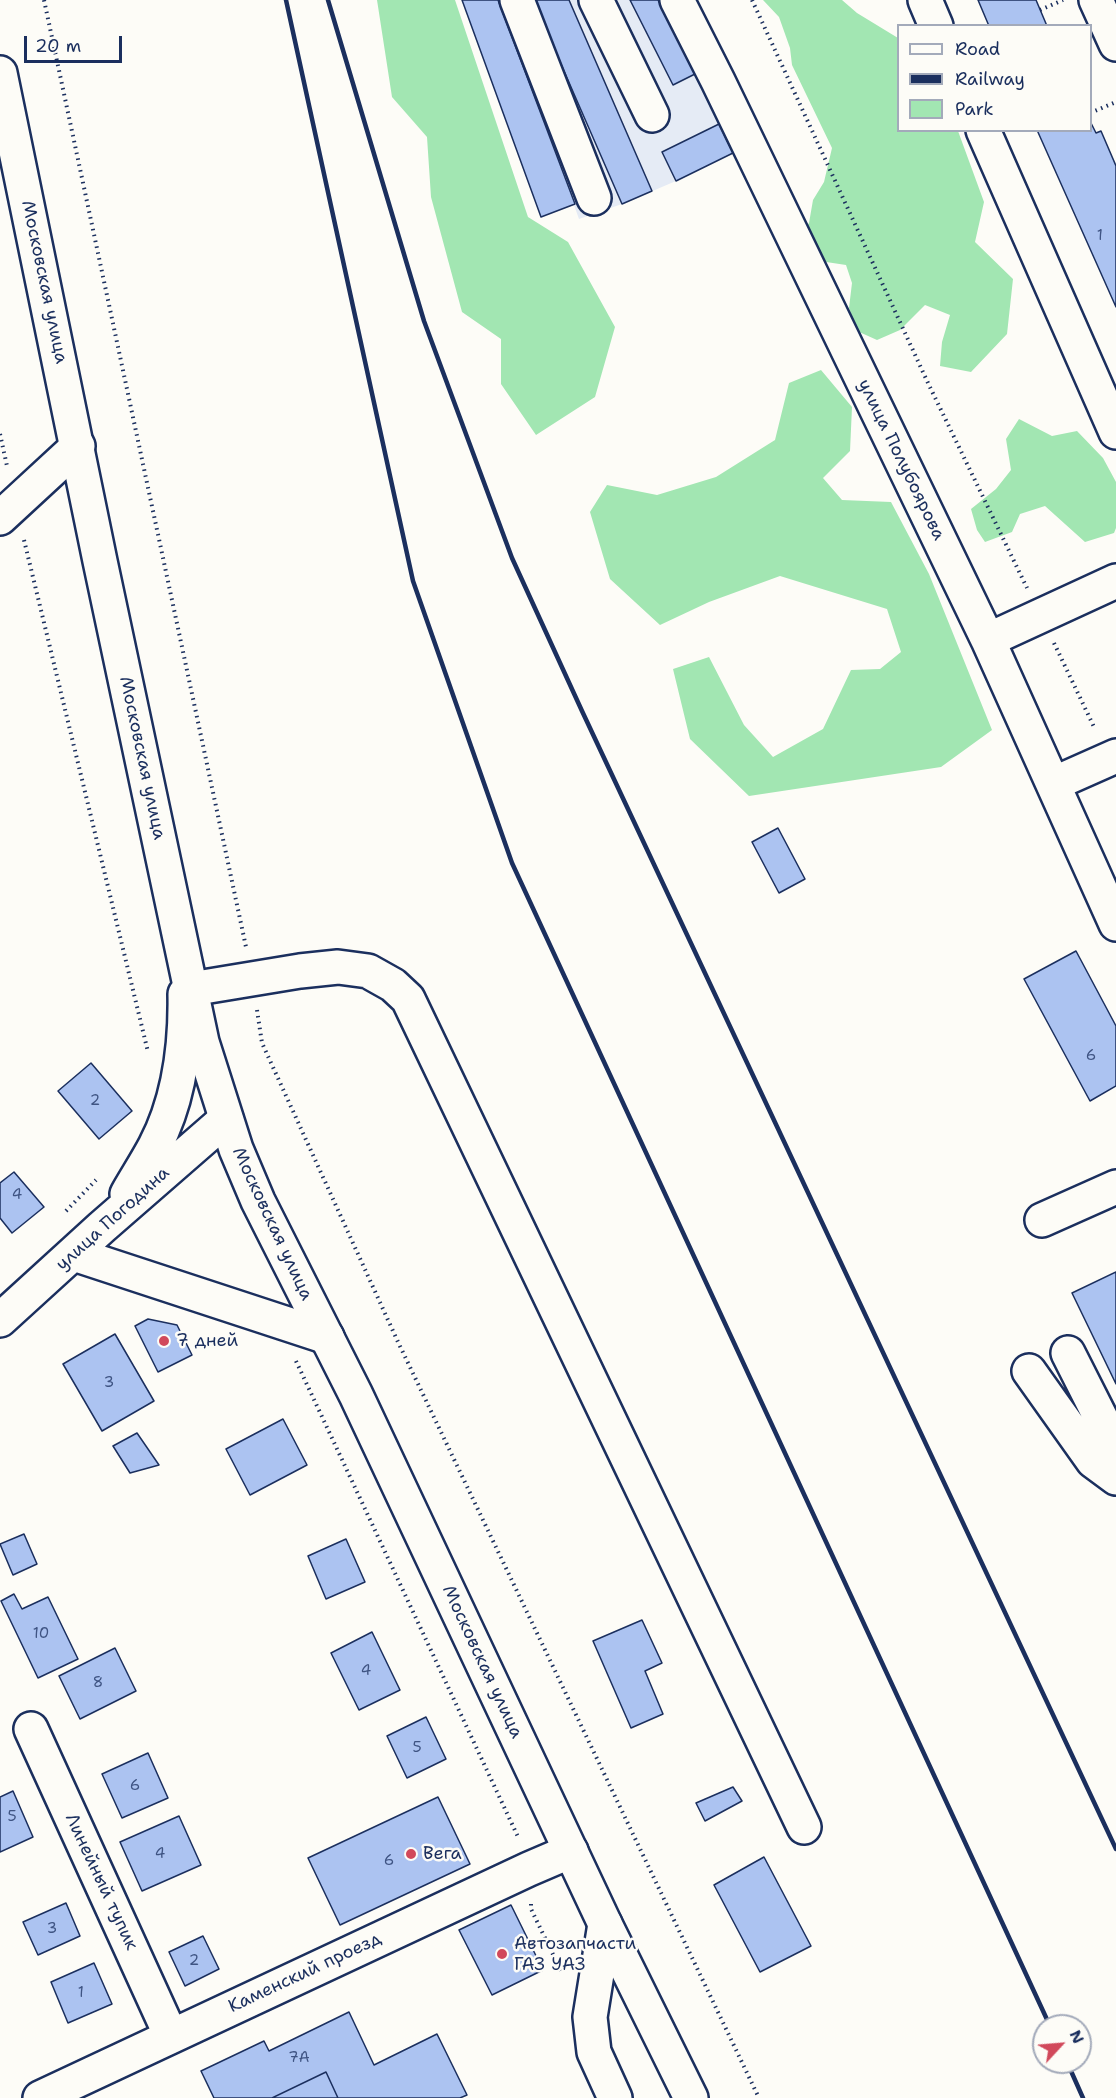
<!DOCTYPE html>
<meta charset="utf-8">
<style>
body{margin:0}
#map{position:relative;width:1116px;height:2098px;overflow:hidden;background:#fdfcf7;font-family:"Shantell Sans",sans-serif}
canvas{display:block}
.legend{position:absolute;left:897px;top:24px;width:195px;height:108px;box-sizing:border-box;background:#fdfcf7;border:2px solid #a3aaba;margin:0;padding:8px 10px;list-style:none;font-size:18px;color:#1b2f5e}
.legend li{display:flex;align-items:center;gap:12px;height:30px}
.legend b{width:30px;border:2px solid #a3aaba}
.north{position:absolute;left:1032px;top:2014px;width:60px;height:60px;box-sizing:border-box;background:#fdfcf7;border:2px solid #a3aaba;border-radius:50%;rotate:64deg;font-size:16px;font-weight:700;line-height:24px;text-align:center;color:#1b2f5e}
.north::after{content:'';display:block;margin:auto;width:21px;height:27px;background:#d1495b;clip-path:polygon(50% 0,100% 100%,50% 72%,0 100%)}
.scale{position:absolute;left:24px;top:36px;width:98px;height:27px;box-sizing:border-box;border:3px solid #1b2f5e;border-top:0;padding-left:8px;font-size:18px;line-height:21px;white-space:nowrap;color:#1b2f5e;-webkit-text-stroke:4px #fdfcf7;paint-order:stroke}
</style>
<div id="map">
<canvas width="1116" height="2098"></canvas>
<ul class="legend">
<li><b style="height:8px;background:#fdfcf7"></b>Road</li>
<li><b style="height:8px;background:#1b2f5e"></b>Railway</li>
<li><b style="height:16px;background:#a2e6b2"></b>Park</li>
</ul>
<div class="north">N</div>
<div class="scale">20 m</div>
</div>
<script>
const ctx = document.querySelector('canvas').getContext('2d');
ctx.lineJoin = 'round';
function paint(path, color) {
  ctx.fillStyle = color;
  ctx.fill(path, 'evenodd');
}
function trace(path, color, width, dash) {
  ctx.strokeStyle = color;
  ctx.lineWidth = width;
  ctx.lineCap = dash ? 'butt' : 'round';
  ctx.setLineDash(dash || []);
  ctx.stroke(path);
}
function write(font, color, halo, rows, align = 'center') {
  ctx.font = font + ' "Shantell Sans",sans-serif';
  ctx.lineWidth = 5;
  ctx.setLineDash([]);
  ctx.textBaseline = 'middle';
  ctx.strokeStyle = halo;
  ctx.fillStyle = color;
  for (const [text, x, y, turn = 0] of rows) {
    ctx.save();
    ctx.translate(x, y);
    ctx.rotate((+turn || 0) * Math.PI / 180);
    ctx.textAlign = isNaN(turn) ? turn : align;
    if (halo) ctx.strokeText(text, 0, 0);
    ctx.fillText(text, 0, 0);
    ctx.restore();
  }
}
paint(new Path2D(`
 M462,0H659L735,151L676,181L622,204L579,219L574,205L541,217Z`), '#e5ebf5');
paint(new Path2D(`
 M377,0H455L528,217L568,242L615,327L595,397L536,435L501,384V339L462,312L431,197L427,137L392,97Z
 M763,0H842L857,13L898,38V130L958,131L984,202L975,242L1013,279L1007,334L971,372L940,366L942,342L950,315L925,305L900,330L877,340L857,331L849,308L852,283L846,265L813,260L800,235L809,223L813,200L824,182L832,148L792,65L790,48L779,17Z
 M821,370L852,407L850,451L823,478L842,500L891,502L929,574L992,730L941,767L749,796L690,739L673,669L709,657L744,725L773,757L823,729L851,670L880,669L901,652L887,609L780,576L709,602L660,625L610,579L590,512L607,485L657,495L716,477L775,440L789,383Z
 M1019,419L1052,436L1077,431L1103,458L1116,482V528L1114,533L1085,542L1045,506L1020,514L1012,532L985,542L977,530L971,509L996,489L1011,470L1006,439Z`), '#a2e6b2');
const building = new Path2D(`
 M462,0H498L575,204L541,217Z
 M533,0H569L652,191L622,204Z
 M630,0H658L695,74L673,85Z
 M978,0H1036L1047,26H989Z
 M1090,121L1096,133L1101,131L1116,166V307L1037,130H1090Z
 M719,124L733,153L676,181L662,152Z
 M778,828L805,879L779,893L752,842Z
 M1076,951L1116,1026V1086L1090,1101L1024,979Z
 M91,1063L132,1111L99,1139L58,1091Z
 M14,1172L44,1207L12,1233L0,1218V1183Z
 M1116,1272V1384L1072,1293Z
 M148,1319L177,1325L192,1355L158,1372L135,1326Z
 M115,1334L154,1401L102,1431L63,1364Z
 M283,1419L307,1465L250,1495L226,1449Z
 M137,1433L159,1465L130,1473L113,1446Z
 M24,1534L37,1564L13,1575L0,1544Z
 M346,1539L365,1582L326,1599L308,1556Z
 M14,1594L22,1609L48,1597L78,1659L38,1678L1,1601Z
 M642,1620L662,1663L645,1671L663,1714L631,1728L593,1641Z
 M372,1632L400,1690L359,1710L331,1653Z
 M115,1648L136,1691L80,1719L59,1676Z
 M426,1717L446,1759L407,1778L387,1736Z
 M148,1753L168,1798L122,1818L102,1774Z
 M733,1787L742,1801L705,1821L696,1803Z
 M13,1791L33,1837L0,1852V1797Z
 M438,1797L470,1864L340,1925L308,1858Z
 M179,1816L201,1865L142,1891L120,1842Z
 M764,1857L811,1946L760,1972L714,1885Z
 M66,1903L80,1936L38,1955L23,1922Z
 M511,1905L543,1970L492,1995L459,1930Z
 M203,1936L219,1969L185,1986L169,1952Z
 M94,1963L112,2004L68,2023L51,1982Z
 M349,2012L374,2065L437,2034L467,2095L460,2098H338L326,2072L272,2098H214L201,2071L264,2041L269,2051Z
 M326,2072L338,2098H272Z`);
paint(building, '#acc3f1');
trace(building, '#1b2f5e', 1.5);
const minor = new Path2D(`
 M517,0L594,198
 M596,0L652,115
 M677,0L718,81L988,640L1116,924
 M925,0L936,26
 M1096,0L1116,44
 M983,130L1116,432
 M0,518L78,446
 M988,640L1116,581
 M1053,784L1116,756
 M191,989L300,971L338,967L368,971L393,985L408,999L804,1827
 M127,1194C136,1178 146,1163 155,1146C179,1100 186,1045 185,994
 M1042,1220L1116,1187
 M74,1254L327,1337
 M0,1320L102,1227L226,1119
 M1068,1353L1116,1448
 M1029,1371L1093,1461L1116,1478
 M31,1729L171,2036
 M605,1924L590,2017L594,2052L615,2098
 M40,2098L529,1869L571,1851`);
const major = new Path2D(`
 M0,73L100,561L202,1042L236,1149L258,1201L356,1395L605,1924L691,2098`);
trace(minor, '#1b2f5e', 38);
trace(major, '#1b2f5e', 38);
trace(new Path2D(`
 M44,0L246,947
 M752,0L928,383L1027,588
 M1040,10L1063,0
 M1090,113L1116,102
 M0,434L7,466
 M24,540L148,1052
 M1054,643L1095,729
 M257,1010L262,1043L398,1342L759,2098
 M66,1211L96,1180
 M296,1361L519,1839
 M531,1904V1909L562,1973`), '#1b2f5e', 4, [1.5, 4.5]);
trace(minor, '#fdfcf7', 33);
trace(major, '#fdfcf7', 33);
trace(new Path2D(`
 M286,0L413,581L512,863L1050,2026
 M328,0L424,321L512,558L582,711L1116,1849
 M1067,2062L1083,2098`), '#1b2f5e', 4.5);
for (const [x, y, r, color] of [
 [164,1341,6,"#d1495b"],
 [411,1854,6,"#d1495b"],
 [502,1954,6,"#d1495b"]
]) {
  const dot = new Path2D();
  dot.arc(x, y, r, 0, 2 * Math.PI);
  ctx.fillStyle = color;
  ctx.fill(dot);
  trace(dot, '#fdfcf7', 2);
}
write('15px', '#3f5483', null, [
 ["1",1100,236],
 ["6",1091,1056],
 ["2",95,1101],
 ["4",17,1195],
 ["3",109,1383],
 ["10",41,1634],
 ["4",366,1671],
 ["8",98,1683],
 ["5",417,1748],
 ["6",135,1786],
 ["5",12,1817],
 ["4",160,1854],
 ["6",389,1861],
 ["3",52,1929],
 ["2",194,1961],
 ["1",81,1993],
 ["7А",299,2058]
]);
write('18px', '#1b2f5e', '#fdfcf7', [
 ["Московская улица",44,282,78],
 ["улица Полубоярова",901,460,64],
 ["Московская улица",142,758,78],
 ["улица Погодина",113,1219,-42],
 ["Московская улица",272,1224,65],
 ["Московская улица",482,1662,65],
 ["Линейный тупик",101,1882,65],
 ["Каменский проезд",305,1973,-25]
]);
write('18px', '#1b2f5e', '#fdfcf7', [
 ["7 дней",176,1341],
 ["Вега",423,1854],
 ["Автозапчасти",514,1944],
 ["ГАЗ УАЗ",514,1965]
], 'left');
</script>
